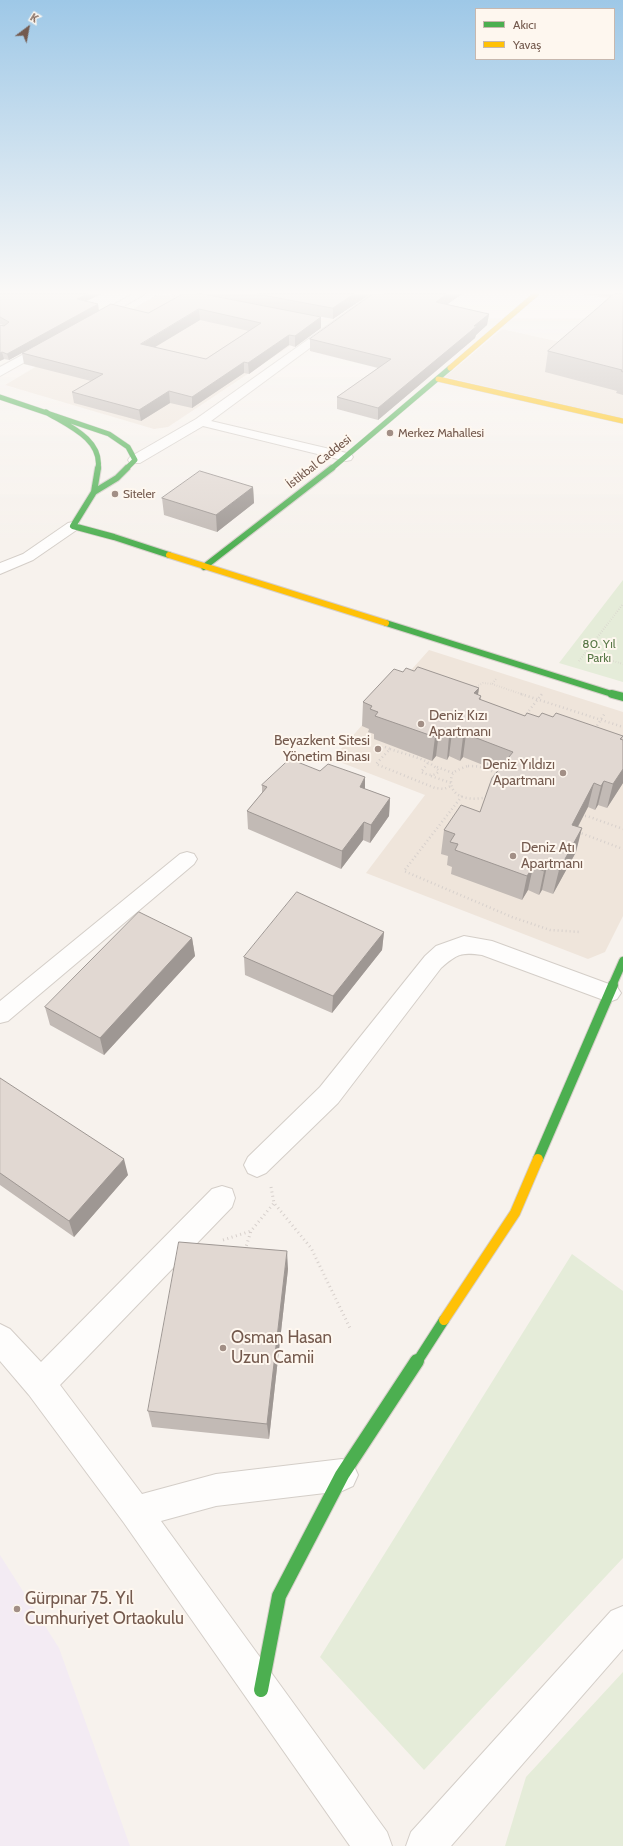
<!DOCTYPE html>
<meta charset="utf-8">
<style>
body{margin:0}
#map{position:relative;width:623px;height:1846px;overflow:hidden;background:#f7f2ed;font-family:Cabin,sans-serif}
canvas{display:block}
.legend{position:absolute;left:475px;top:8px;width:140px;height:52px;box-sizing:border-box;background:#fef7ef;border:1px solid #c7b8af;margin:0;padding:5px 7px;list-style:none;font-size:12px;color:#745a4e}
.legend li{display:flex;align-items:center;gap:8px;height:20px}
.legend b{width:20px;border:1px solid #c7b8af}
.north{position:absolute;left:8px;top:8px;width:40px;height:40px;-webkit-text-stroke:3px #fef7ef;paint-order:stroke;rotate:32deg;font-size:11px;font-weight:700;line-height:16px;text-align:center;color:#745a4e}
.north::after{content:'';display:block;margin:auto;width:14px;height:18px;background:#745a4e;clip-path:polygon(50% 0,100% 100%,50% 72%,0 100%)}
</style>
<div id="map">
<canvas width="623" height="1846"></canvas>
<ul class="legend">
<li><b style="height:5px;background:#4caf50"></b>Akıcı</li>
<li><b style="height:5px;background:#ffc107"></b>Yavaş</li>
</ul>
<div class="north">K</div>
</div>
<script>
const ctx = document.querySelector('canvas').getContext('2d');
ctx.lineJoin = 'round';
function paint(path, color) {
  ctx.fillStyle = color;
  ctx.fill(path, 'evenodd');
}
function trace(path, color, width, dash) {
  ctx.strokeStyle = color;
  ctx.lineWidth = width;
  ctx.lineCap = dash ? 'butt' : 'round';
  ctx.setLineDash(dash || []);
  ctx.stroke(path);
}
function write(font, color, halo, rows, align = 'center') {
  ctx.font = font + ' Cabin,sans-serif';
  ctx.lineWidth = 4;
  ctx.setLineDash([]);
  ctx.textBaseline = 'middle';
  ctx.strokeStyle = halo;
  ctx.fillStyle = color;
  for (const [text, x, y, turn = 0] of rows) {
    ctx.save();
    ctx.translate(x, y);
    ctx.rotate((+turn || 0) * Math.PI / 180);
    ctx.textAlign = isNaN(turn) ? turn : align;
    if (halo) ctx.strokeText(text, 0, 0);
    ctx.fillText(text, 0, 0);
    ctx.restore();
  }
}
paint(new Path2D(`
 M158,294L209,303L296,342L168,427L154,429L5,385Z
 M583,294H623V418L445,377L502,329L565,343L614,300Z
 M429,650L623,712V916L605,952L588,959L366,873L425,795L332,759Z`), '#efe5db');
paint(new Path2D(`
 M0,1555L59,1648L130,1846H0Z`), '#f3ebf3');
paint(new Path2D(`
 M623,580V682L559,663Z
 M572,1254L623,1291V1558L424,1770L320,1657Z
 M623,1672V1846H505L526,1777Z`), '#e5ecd9');
const street = new Path2D(`
 M133,294H145L96,322H88L86,320Z
 M173,294H194L216,298L217,300L212,303L178,297Z
 M372,294H383L211,421L351,454L353,457L351,460L346,461L203,426L140,463H130L128,460L130,457L196,419Z
 M48,341L54,345L52,347L0,376V367Z
 M73,522L78,523L80,526L78,529L33,560L0,574V563L23,554L68,523Z
 M187,852L194,854L197,859L194,864L8,1021L0,1023V1001L180,854Z
 M464,936L492,941L617,987L621,993L617,999L609,1002L482,955C461,952 457,954 441,968L338,1103L266,1173L257,1177L248,1173L244,1165L248,1157L320,1087L425,956L436,946Z
 M222,1186L232,1189L235,1198L232,1207L60,1385L142,1494L216,1474L342,1459L353,1464L358,1475L353,1486L342,1491L216,1506L161,1521L387,1832L392,1846H350L124,1523L29,1395L0,1361V1324L10,1329L41,1362L212,1189Z
 M623,1606V1649L451,1846H406L411,1832L611,1611Z`);
const fastFar4 = new Path2D(`
 M0,397L109,434L128,447L135,460L126,469
 M46,412C67,425 103,439 98,469
 M331,469L450,368`);
const fastFar3 = new Path2D(`
 M98,468L94,492L73,526L114,537L169,555
 M94,492L117,478L127,468
 M204,567L332,468
 M386,623L615,695`);
const fastFar2 = new Path2D(`
 M612,694L623,697
 M612,986L623,961`);
const fastFar1 = new Path2D(`
 M538,1159L613,985
 M417,1362L444,1320`);
const fast = new Path2D(`
 M261,1690L279,1596L342,1475L417,1361`);
const slowFar2 = new Path2D(`
 M450,368L536,294
 M438,379L623,421`);
const slowFar1 = new Path2D(`
 M169,555L386,623`);
const slow = new Path2D(`
 M444,1320L515,1213L538,1159`);
trace(street, '#d4cec8', 2);
trace(fastFar4, '#d6cfca', 6);
trace(fastFar3, '#d6cfca', 8);
trace(fastFar2, '#d6cfca', 10);
trace(fastFar1, '#d6cfca', 12);
trace(fast, '#d6cfca', 16);
trace(slowFar2, '#d6cfca', 6);
trace(slowFar1, '#d6cfca', 8);
trace(slow, '#d6cfca', 12);
trace(new Path2D(`
 M587,653L623,664
 M579,661L623,604
 M492,684L524,695
 M474,688L483,683L492,684L496,679
 M541,695L542,693`), '#d7d0cc', 2, [0.5, 2]);
trace(new Path2D(`
 M521,694L623,727
 M524,717L542,694
 M595,729L605,713
 M385,747L390,749L376,764L435,788L444,789L451,786
 M390,749C406,755 428,758 439,771C434,777 428,775 421,772L428,763
 M468,766C483,766 496,769 502,784L498,794C484,800 451,804 451,781C451,777 452,773 456,771C460,769 464,767 468,766Z
 M437,767L453,773
 M431,776L451,783
 M462,796L404,871L512,917L550,930L580,932
 M581,816H587L623,829
 M578,832L623,849`), '#d7d0cc', 2.5, [1, 3]);
trace(new Path2D(`
 M271,1187L274,1203L311,1248L350,1328
 M223,1240L251,1231
 M245,1250L251,1231L274,1203`), '#d7d0cc', 3, [1, 3.5]);
paint(street, '#fefdfc');
trace(fastFar4, '#4caf50', 5);
trace(fastFar3, '#4caf50', 6);
trace(fastFar2, '#4caf50', 8);
trace(fastFar1, '#4caf50', 10);
trace(fast, '#4caf50', 14);
trace(slowFar2, '#ffc107', 5);
trace(slowFar1, '#ffc107', 6);
trace(slow, '#ffc107', 10);
paint(new Path2D(`
 M0,294H101L86,301L99,310L148,313L183,294H370L333,319L312,315L321,328L295,347L289,345L249,374L244,373L192,408L170,403L141,421L74,403L72,392L91,381L24,364L22,353L45,340L9,360L4,359L0,361V325L4,326L1,324H0ZM200,320L249,331L206,359L154,347Z
 M462,294L447,304L489,314L487,325L476,335L475,338L378,420L337,409V397L378,368L310,351V339Z
 M592,294H623V395L616,393L617,391L545,372L548,351L610,297Z
 M253,487L254,503L217,532L164,515L162,498Z
 M414,671L479,688L478,695L481,696V700L525,716L553,717L623,736L622,740L623,783L607,808L598,805L595,810L588,807L578,827L576,852L553,894L542,890L539,895L528,890L522,900L451,874L452,867L447,865L448,856L441,854L444,830L480,812L498,771L463,757L460,761L449,756L447,760L436,756L432,761L374,739V734L368,732L369,729L362,726L363,702L403,672Z
 M320,771L365,777V789L390,798L389,816L370,843L363,840L341,869L248,829L247,811L262,793V785Z
 M384,932L382,950L332,1013L245,975L244,957Z
 M192,938L195,956L104,1055L50,1025L45,1007Z
 M0,1078L128,1175L74,1237L0,1185Z
 M288,1269L269,1439L152,1427L148,1411Z`), '#c2bab5');
paint(new Path2D(`
 M88,294H101L78,305L77,299Z
 M354,294H370L333,319V308Z
 M447,294H462L435,313L436,302Z
 M98,304L99,311L9,360L7,354Z
 M199,309L200,320L142,355L141,344Z
 M489,314L487,325L476,335L475,338L378,420V408L474,326Z
 M321,317V328L295,347V336Z
 M289,335V345L249,374L248,363Z
 M2,352L4,359L0,361V353Z
 M244,362V373L192,408V397Z
 M169,391L170,403L141,421L139,410Z
 M253,487L254,503L217,532L216,515Z
 M479,688L475,711L474,693Z
 M439,732L436,756L432,761L435,737Z
 M452,733L449,756L447,760L449,736Z
 M466,734L463,757L460,761L463,737Z
 M623,769V783L607,808L613,784Z
 M365,777V795L360,787Z
 M604,781L598,805L595,810L601,786Z
 M594,783L588,807L566,849L572,825Z
 M390,798L389,816L370,843L371,825Z
 M364,822L363,840L341,869L342,851Z
 M582,828L576,852L553,894L559,870Z
 M547,866L542,890L539,895L544,871Z
 M533,867L528,890L522,900L527,876Z
 M384,932L382,950L332,1013L333,996Z
 M192,938L195,956L104,1055L100,1038Z
 M124,1159L128,1175L74,1237L69,1221Z
 M287,1251L288,1269L269,1439L267,1424Z`), '#9e9793');
const building = new Path2D(`
 M0,294H88L77,299L98,304L7,354L2,352L0,353V325L4,326L9,322L0,317Z
 M183,294H203L321,317L295,336L289,335L248,363L244,362L192,397L169,391L139,410L72,392L103,374L22,353L111,304L148,313ZM199,309L261,323L206,359L141,344Z
 M257,294H354L333,308Z
 M373,294H447L436,302L489,314L474,326H477L378,408L337,397L391,359L310,339Z
 M614,294H623V372L621,371L622,370L548,351Z
 M200,471L253,487L216,515L162,498Z
 M418,667L479,688L474,693L481,696L479,699L525,716L527,713L539,717L542,713L553,717L556,713L623,736L620,739L623,740V769L613,784L604,781L601,786L594,783L572,825L582,828L559,870L547,866L544,871L533,867L527,876L455,850L458,844L450,842L455,834L444,830L461,805L480,812L492,778L513,752L466,734L463,737L452,733L449,736L439,732L435,737L375,716L378,712L370,709L372,706L363,702L394,669L403,672L406,668L414,671Z
 M290,759L320,771L328,764L365,777L360,787L390,798L371,825L364,822L342,851L247,811L267,787L262,785Z
 M297,892L384,932L333,996L244,957Z
 M139,912L192,938L100,1038L45,1007Z
 M0,1078L124,1159L69,1221L0,1173Z
 M179,1242L287,1251L267,1424L148,1411Z`);
paint(building, '#e1d8d2');
trace(building, '#9e9793', 1);
const sky = ctx.createLinearGradient(0, 0, 0, 552);
sky.addColorStop(0, '#9ec8e7');
sky.addColorStop(0.53, '#fbf9f7');
sky.addColorStop(1, '#fbf9f700');
ctx.fillStyle = sky;
ctx.fillRect(0, 0, 623, 552);
for (const [x, y, r, color] of [
 [390,433,4,"#a28f86"],
 [115,494,4,"#a28f86"],
 [421,724,4,"#a28f86"],
 [378,749,4,"#a28f86"],
 [563,773,4,"#a28f86"],
 [513,856,4,"#a28f86"],
 [223,1348,4,"#a28f86"],
 [17,1609,4,"#a28f86"]
]) {
  const dot = new Path2D();
  dot.arc(x, y, r, 0, 2 * Math.PI);
  ctx.fillStyle = color;
  ctx.fill(dot);
  trace(dot, '#fef7ef', 1.5);
}
write('12px', '#745a4e', '#fef7ef', [
 ["Merkez Mahallesi",398,433],
 ["Siteler",123,494]
], 'left');
write('12px', '#745a4e', '#fef7ef', [
 ["İstikbal Caddesi",319,462,-38]
]);
write('12px', '#587847', '#fef7ef', [
 ["80. Yıl",599,644],
 ["Parkı",599,658]
]);
write('14px', '#745a4e', '#fef7ef', [
 ["Deniz Kızı",429,716],
 ["Apartmanı",429,732],
 ["Beyazkent Sitesi",370,741,"right"],
 ["Yönetim Binası",370,757,"right"],
 ["Deniz Yıldızı",555,765,"right"],
 ["Apartmanı",555,781,"right"],
 ["Deniz Atı",521,848],
 ["Apartmanı",521,864]
], 'left');
write('17px', '#745a4e', '#fef7ef', [
 ["Osman Hasan",231,1338],
 ["Uzun Camii",231,1358],
 ["Gürpınar 75. Yıl",25,1599],
 ["Cumhuriyet Ortaokulu",25,1619]
], 'left');
</script>
